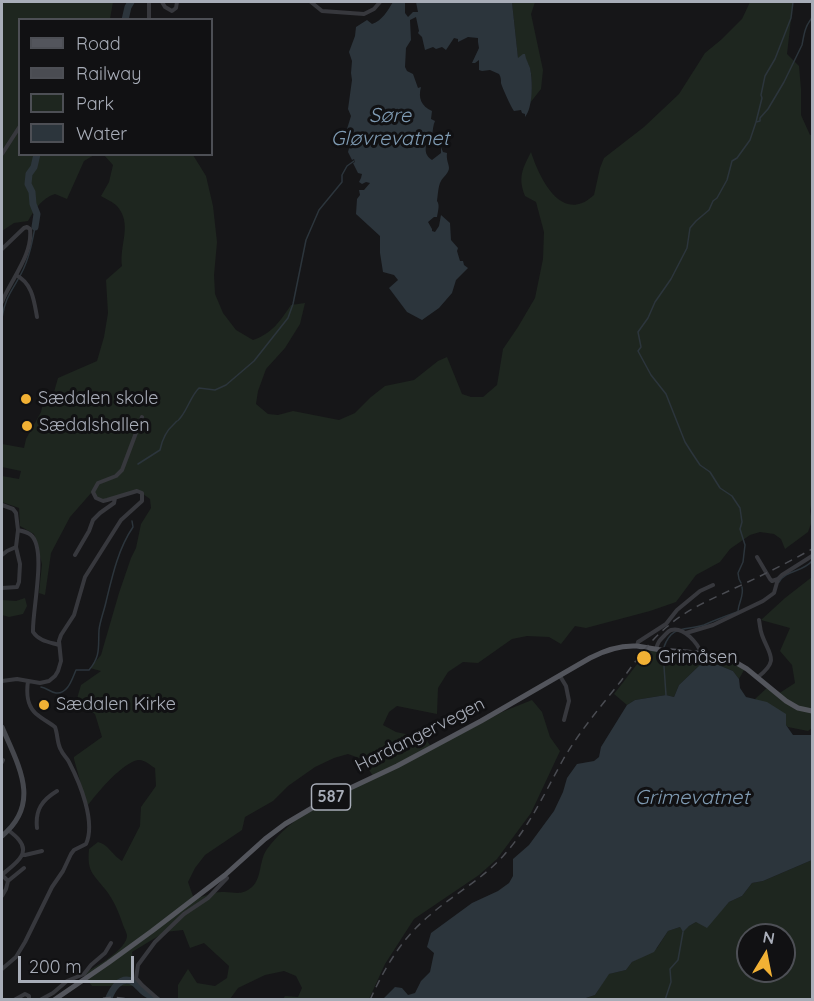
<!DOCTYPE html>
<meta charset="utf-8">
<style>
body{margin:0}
#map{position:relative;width:814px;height:1001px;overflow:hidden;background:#161618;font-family:Quicksand,sans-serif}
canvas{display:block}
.frame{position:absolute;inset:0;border:3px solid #a8adb8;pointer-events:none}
.legend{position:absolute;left:18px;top:18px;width:195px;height:138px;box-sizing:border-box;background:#111113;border:2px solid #4d4f55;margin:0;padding:8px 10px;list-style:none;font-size:18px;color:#a8adb8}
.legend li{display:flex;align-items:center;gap:12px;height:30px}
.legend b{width:30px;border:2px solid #4d4f55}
.north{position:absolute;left:736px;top:923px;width:60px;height:60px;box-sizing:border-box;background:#111113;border:2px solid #4d4f55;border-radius:50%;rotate:10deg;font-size:16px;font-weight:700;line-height:24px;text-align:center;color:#a8adb8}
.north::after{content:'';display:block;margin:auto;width:21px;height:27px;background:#f2b134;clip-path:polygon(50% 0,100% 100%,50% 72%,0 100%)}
.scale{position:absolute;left:18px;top:956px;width:116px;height:27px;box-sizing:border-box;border:3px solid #a8adb8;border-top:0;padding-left:8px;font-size:18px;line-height:21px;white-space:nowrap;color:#a8adb8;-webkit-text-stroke:4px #111113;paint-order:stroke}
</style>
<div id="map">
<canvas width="814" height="1001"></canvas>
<div class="frame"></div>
<ul class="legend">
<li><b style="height:8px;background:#53555c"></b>Road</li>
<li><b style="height:8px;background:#4a4c52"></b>Railway</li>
<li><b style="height:16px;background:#1e261f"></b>Park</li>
<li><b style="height:16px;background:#2c353c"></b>Water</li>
</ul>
<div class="north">N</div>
<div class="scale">200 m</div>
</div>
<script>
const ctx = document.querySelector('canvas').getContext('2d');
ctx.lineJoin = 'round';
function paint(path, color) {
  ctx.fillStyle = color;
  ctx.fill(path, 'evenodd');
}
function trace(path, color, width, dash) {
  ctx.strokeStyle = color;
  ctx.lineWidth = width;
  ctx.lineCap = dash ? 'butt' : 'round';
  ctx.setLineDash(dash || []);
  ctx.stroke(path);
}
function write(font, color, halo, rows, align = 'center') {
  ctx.font = font + ' Quicksand,sans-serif';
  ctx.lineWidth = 6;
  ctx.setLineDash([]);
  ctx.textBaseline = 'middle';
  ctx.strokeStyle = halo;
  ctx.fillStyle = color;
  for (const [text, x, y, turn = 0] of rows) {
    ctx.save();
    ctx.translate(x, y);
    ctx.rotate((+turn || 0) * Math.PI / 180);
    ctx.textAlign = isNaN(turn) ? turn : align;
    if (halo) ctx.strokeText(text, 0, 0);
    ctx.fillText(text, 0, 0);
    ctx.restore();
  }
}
paint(new Path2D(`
 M2,2H113L110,19L20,20V154L94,155L84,161L67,199L55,194C42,198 35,209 28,221L14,223L2,231Z
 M512,2H535L531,14L543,70L541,89L530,103C532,89 534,72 526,60L518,59Z
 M750,2H793L787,54L799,66L801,89V115L810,135H812V500L810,511L812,521L808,532L785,549L781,539L774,534L760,532L750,535L730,549L720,562L696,575L676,602L650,611L586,628L575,626L561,644L549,637L527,636L512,639L478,663L463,662L448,672L438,688L437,714L397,706L389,712L383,725L396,732L425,738L432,748L471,729L502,712L532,700L542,712L550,737L560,751L531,813L497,859L479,875L414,919L385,964L369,999H283L285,996L298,997L302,988L296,976L284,971L265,975L238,988L230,999H181L178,998V985L188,969L197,983L215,986L227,978L229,966L204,943L190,948L183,930L165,932L132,952L133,961L131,971L134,986H92L83,974C94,968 128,949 127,935C126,931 123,926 122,922C118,910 113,899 105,889C92,873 87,871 89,849L98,842C108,844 113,856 122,861L140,826L141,807L156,786L155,768C150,765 144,759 138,760C122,763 98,792 88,805L85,799L74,759V757L102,737L95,714L76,702L81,685L101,671L90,668L101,655L119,593L131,558L136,548L141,524L151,508L150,499L140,492L101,501L94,498L92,492L70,517L51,553L45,595L39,593L42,564L34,534L20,526L19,508L2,502V476L19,479L21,471L2,467V444L24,448L26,439L41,412L44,398L52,399L58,378L97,361L104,337L108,313L106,280L122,266C119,245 133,224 117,206C113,202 106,199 101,196L109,182L113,165L104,155H193L206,176L213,206L217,242L214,275L215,294L223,313L236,330L253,340C273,333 280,321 291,305L305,303L300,324L285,348L266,369L258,391L256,404L268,414L278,415L293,411L339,420L355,413L371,397L385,386L414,380L438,361L447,357L462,394L471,397H483L497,385L503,349L518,327L535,298L543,259L544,232L536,202L525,196C518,177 522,170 531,152C537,171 555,214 582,203C586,202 590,198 594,195L600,168L604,158L644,127L679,94L705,53L722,39L742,19ZM348,754L362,759L373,776C335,796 293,814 267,849C259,860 262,878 252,887C240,897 234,891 221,892C213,892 203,897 194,899L188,882L195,868L205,855L242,830L245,817L273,801L288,786L315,767L334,758Z
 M812,577V728L808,731L788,727L755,699L769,686L778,694L795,683L792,665L780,651L790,628L761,620L785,598Z
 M25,598L27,606L23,614L9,617L2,615V600L16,601Z
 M648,650L717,657L731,662L744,670L739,679L733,671L716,664L702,663L679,685L674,697L666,695L635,700L627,705L614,694Z
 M812,860V999L580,1000L595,995L608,974L626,970L632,962L657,948L668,931L680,927L683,931L689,926L696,922L701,923L718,914L729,902L742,896L752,883L763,881ZM748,935H784V971H748Z`), '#1e261f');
paint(new Path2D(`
 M393,2H405V13L408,17L413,12H418L416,2H512L518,58L523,54H525C526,60 528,62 530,68C533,80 533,108 525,117V114L522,113L521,110L514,111C511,107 502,87 501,83C501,80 501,77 499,74L490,70L482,71L479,70V60L475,63H472L479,48L478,42V38L468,37L458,42V39L454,38L446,50L442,47L436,49L433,47L425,50L422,37L418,33L419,31L416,17L410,20L411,40L406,48L405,67L407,71L413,74L418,88L421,87C418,98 421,106 432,111L431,119L435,121C431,130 435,137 426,145C425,152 426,156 432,160L441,153V147L443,152L447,153C446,160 449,164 449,168C449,173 443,177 441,181C438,186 438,195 437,201C440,205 438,211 437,217H434L428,222L432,229V231L435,232L439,226L441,215L450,223L451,240L458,248L457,251L460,261H463L464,265L468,268L456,280L452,293L439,308L422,320L407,312L389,288L398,280L394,275L383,272L380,253V236L356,214L357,199L360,195L359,190H364L370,183L366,182L362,184L359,182L361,178L362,174L358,173L353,163L355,162L354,159L352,160L348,152L352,137L347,129L351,116L348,109L352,80L351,73L352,61L349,52L355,36L356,27L367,20L372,24C382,21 388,10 393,2Z
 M702,663L716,664L733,671L739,679L740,688L746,697L767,702L786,714V725L793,735H812V860L763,881L752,883L742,896L729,902L707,928L696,922L689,926L683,932L680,927L668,931L654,952L632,962L626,970L609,974L595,995L580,1000L383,999L395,987L402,988L408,995L415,993L421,981L430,972L434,953L427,947L431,933L472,903L498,891L509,883L513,876V859L529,845L554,811L563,792L567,778L577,764L594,761L599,757L601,747L627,705L635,700L666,695L674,697L679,685Z`), '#2c353c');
trace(new Path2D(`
 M756,122L762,98L761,95L765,76L775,59L791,18L793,2
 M2,318C5,297 12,291 21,274C29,259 32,243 35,227
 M138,464L160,450C162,440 166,431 174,424C180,417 175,425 181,417C188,408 191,396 199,388L215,390L226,385L254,361L288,318L293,304L306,240L319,210L342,182V175L347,166L354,161
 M779,582C786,570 803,572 812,561
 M741,583L739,579L738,573L743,562L745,545L740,529L742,522L740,508L732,496L720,488L710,472L700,465L692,453L685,442L666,394L651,375L638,351L641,347L638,332L648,318L655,302L671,279L687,248L690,228L696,221L709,210L713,201L717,198L727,180L732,161L737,158L750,140L756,122L760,121V118L768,109L784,82L802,45C803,40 804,33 806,28C807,24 811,20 812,17
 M738,611C739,601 744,596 742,587
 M664,647C672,624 686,631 704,625C715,620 726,616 737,612
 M663,652L666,695
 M41,687C47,688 50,692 56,693C68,694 72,679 76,670H89C101,656 98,647 99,630C100,621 104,611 106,602C112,577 118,549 133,527L132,521
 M665,1000L671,982L670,969L678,960L683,932`), '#2c353c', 1.5);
trace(new Path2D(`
 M125,20L128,7L131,2
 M35,227L37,214L33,204L32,192L28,184L29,174L34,167L37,154
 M108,1000C112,990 120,975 133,982C137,984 140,989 144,992C148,995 152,997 157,1000`), '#2c353c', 7);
trace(new Path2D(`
 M162,2L165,7L172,11L176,8L177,2
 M311,2L322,11L364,14L374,9L380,2
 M149,20V2
 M2,154L20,126
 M2,249L24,228L27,227L30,229C33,255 11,279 2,302
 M16,275C32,283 34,300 37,317
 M2,505L13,509L16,513L18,530L16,547L20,564L19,582L17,587L2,588
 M18,530C22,531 28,532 31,535C47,549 32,611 33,632C39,641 49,642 59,645
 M2,555L7,551L16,547
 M75,555L89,531L93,520L100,513L114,503L115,498
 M757,557L770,579L772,581L778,579
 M686,633L713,625L763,601L774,593L778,579L782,575L812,556
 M637,646L638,642L666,624L677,610L700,591L713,585
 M656,649C658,642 659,641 664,636C666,634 668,631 671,630C684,626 698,644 701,653
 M560,676L566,686L569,701L564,720
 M758,677C780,660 769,655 762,635C760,630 760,625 759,620
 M2,681L17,679L40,683L49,681L55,676L58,671L61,661L59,641L61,635L74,615L85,577L121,520L142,501V493L137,491L107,500L103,501L96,498L93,492L98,483L116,476L122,470L142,417
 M2,762L3,760
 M37,828C35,810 42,800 57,791
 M22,855H25L42,851
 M2,875C11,866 32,855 19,840C16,836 12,833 8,830
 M8,881L24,868
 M2,896L6,889L8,881L2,875
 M2,969L16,957L25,942L52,887L63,871L71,854L74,850L86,844C96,822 80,783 69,762C67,758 63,755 61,750C57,744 58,735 55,727C50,723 44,720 39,716C27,708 26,695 28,681
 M14,1000L25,994L29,996V1000
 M40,1000L53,993L67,981L84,974L91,965L105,953L111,943
 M159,1000L142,985L136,978L138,965L155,942L184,914L208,898L227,878`), '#37383d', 4);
trace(new Path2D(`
 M2,727C18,765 42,803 2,836`), '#45474d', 5);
trace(new Path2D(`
 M54,1000L108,963L152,931L225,875L265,839L285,824L329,798L397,766L481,721L590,658C605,650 620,645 637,646L661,650L710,654L730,659L747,669L786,701L798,708L812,711`), '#53555c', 5);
trace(new Path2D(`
 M89,1000L113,997L135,1000
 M370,1000C385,967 402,938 430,915C454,894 483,879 504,855C530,826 545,792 564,758C580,731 601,706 621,681C635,662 649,641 668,626C687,609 712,599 735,588C761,576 787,563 812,549`), '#4a4c52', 1.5, [8, 6]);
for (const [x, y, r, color] of [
 [26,399,6,"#f2b134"],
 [27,426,6,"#f2b134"],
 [644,658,8,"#f2b134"],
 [44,705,6,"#f2b134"]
]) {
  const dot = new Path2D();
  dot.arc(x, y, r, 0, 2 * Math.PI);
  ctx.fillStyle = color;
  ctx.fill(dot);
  trace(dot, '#111113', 2);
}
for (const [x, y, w] of [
 [331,797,39]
]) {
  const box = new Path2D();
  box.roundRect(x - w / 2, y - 13, w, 26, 4.5);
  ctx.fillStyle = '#111113';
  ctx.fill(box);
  trace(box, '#a8adb8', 1.5);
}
write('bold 16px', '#a8adb8', null, [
 ["587",331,797]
]);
write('18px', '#a8adb8', '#111113', [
 ["Sædalen skole",38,399],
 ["Sædalshallen",39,426],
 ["Grimåsen",658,658],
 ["Sædalen Kirke",56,705]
], 'left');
write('18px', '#a8adb8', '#111113', [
 ["Hardangervegen",420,735,-27]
]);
write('italic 20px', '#7f9bb3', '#111113', [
 ["Søre",390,116],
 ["Gløvrevatnet",390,139],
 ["Grimevatnet",692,798]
]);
</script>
